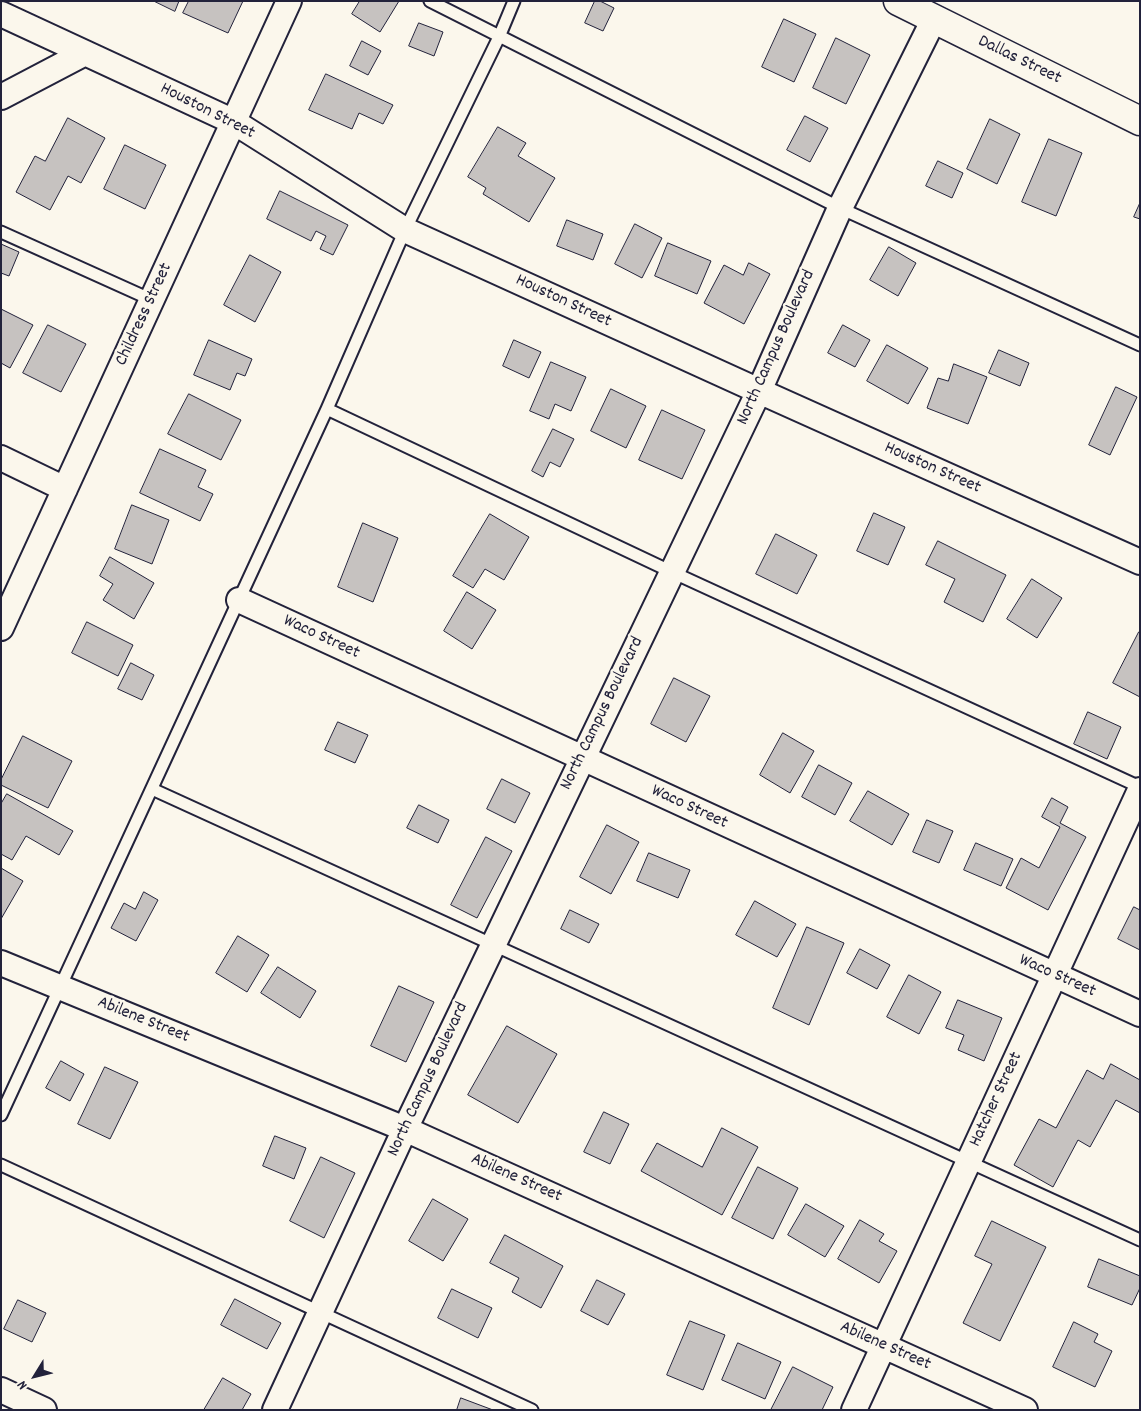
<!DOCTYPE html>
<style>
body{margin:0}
#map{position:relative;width:1141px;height:1411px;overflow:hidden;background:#fbf7ec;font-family:Dekko,sans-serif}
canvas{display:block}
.frame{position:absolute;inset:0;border:2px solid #22223b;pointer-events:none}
.north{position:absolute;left:10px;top:1351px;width:50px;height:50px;-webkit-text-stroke:4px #fbf7ec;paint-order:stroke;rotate:234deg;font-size:14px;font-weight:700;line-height:20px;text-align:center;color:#22223b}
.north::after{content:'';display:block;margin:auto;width:18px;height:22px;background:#22223b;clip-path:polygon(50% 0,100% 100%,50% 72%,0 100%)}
</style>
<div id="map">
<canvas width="1141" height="1411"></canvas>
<div class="frame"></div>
<div class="north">N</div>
</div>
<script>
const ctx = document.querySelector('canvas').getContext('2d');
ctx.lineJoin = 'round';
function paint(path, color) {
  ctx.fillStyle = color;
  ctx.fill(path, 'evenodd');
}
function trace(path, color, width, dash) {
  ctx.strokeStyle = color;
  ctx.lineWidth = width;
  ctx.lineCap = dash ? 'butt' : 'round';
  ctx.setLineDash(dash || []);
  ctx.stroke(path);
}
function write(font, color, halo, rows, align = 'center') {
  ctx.font = font + ' Dekko,sans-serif';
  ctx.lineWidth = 5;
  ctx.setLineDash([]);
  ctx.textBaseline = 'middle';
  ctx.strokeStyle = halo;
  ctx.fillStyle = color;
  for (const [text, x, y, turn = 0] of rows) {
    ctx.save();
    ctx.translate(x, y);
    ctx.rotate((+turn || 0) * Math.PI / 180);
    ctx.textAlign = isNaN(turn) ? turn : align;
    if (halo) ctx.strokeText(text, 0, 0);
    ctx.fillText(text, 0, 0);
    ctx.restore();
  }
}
const building = new Path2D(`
 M154,1H179L175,11Z
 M189,1H243L228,33L183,13Z
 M360,1H399L380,32L352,14Z
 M595,1H600L614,8L603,31L585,23Z
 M784,19L816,34L794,82L762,67Z
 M419,23L443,32L434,56L409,46Z
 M836,38L870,55L846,104L813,88Z
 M362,41L381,51L368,75L350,66Z
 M326,74L393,105L383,124L359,113L352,129L309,110Z
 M805,116L828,128L810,162L787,150Z
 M68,118L105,138L81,183L68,176L50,210L16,192L35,156L45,161Z
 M990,119L1020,134L997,184L967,169Z
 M498,127L526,143L518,156L555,178L529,222L483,194L486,188L468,177Z
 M1049,139L1082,153L1056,216L1022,202Z
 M125,145L166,165L145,209L104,189Z
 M938,161L963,173L952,198L926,186Z
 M280,191L348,225L333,255L320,249L326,236L316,231L311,241L267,219Z
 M1140,203V219L1134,217Z
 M567,220L603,234L593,260L557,246Z
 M635,224L662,238L642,278L615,264Z
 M668,243L711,261L697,294L655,276Z
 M1,244L19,252L9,276L1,273Z
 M889,247L916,263L898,296L870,280Z
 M250,255L281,272L255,322L224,305Z
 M749,263L770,274L744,324L704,303L724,265L743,275Z
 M1,309L33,325L10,368L1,363Z
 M48,325L86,344L61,392L23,373Z
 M843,325L870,340L855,367L828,353Z
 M209,340L252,359L245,376L237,373L230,390L194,375Z
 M514,340L541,352L529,378L503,366Z
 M887,345L928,368L908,404L867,381Z
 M999,350L1029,363L1020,386L989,373Z
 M551,362L586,377L571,411L555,404L549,419L530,411Z
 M954,364L987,377L968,424L927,408L938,378L948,381Z
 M1116,387L1137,397L1110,455L1089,445Z
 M611,389L646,406L626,448L591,431Z
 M189,394L241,420L221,460L168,434Z
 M662,410L705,430L682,479L639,460Z
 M553,429L574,439L560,467L550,462L543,477L532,471Z
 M160,449L206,470L198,487L213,494L200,521L140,493Z
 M132,505L169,520L152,564L115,549Z
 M874,513L905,527L888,565L857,551Z
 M490,514L529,537L504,580L485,569L473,588L453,576Z
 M363,523L398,538L373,602L338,587Z
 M776,534L817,555L797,594L756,574Z
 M938,541L1006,575L983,622L944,602L955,579L926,565Z
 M110,557L154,583L134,619L103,600L113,584L100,576Z
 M1032,579L1062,598L1037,638L1007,619Z
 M467,592L496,610L472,649L444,631Z
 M87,622L133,645L118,676L72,653Z
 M1139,632H1140V697L1113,683Z
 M131,663L154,675L142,700L118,689Z
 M674,678L710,696L686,742L651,724Z
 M1088,712L1121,727L1107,759L1074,744Z
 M338,722L368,735L355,763L325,750Z
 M783,733L814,751L790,793L760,775Z
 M23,736L72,761L48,808L1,785V780Z
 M819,765L852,783L835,815L802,797Z
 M502,779L530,793L515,823L487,809Z
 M868,791L909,814L892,845L850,821Z
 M7,794L73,831L59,855L26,836L12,860L1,854V804Z
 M1052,798L1068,807L1060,823L1086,837L1048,910L1006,888L1021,858L1039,868L1060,827L1042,817Z
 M419,805L449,820L438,843L407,828Z
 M927,820L953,831L939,863L913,852Z
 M607,825L639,842L611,894L580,877Z
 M486,837L512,851L477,918L451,905Z
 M976,843L1013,859L1001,886L964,870Z
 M649,853L690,870L678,898L637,881Z
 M1,868L23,881L1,919Z
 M144,892L158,900L136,941L111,928L124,903L135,909Z
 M755,901L796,924L777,957L736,935Z
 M1134,907L1140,910V950L1118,939Z
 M570,910L599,924L589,943L561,929Z
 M807,927L844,943L809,1025L773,1008Z
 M238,936L269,955L247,992L216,973Z
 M860,949L890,965L877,989L847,973Z
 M278,967L316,991L300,1018L261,993Z
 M909,975L941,992L919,1034L887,1017Z
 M399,986L434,1002L406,1062L371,1046Z
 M958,1000L1002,1018L984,1061L958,1050L964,1035L946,1028Z
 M507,1026L557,1054L518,1123L468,1095Z
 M61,1061L84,1074L70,1101L46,1088Z
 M1111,1064L1140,1080V1113L1116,1100L1090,1147L1078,1140L1053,1187L1014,1165L1039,1119L1056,1128L1087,1070L1103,1079Z
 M105,1067L138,1082L110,1139L78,1124Z
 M604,1112L629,1124L610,1164L584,1152Z
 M722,1128L758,1147L722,1215L641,1171L657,1143L702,1167Z
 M275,1136L306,1148L294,1179L263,1166Z
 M321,1157L355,1173L324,1238L290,1221Z
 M758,1167L798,1188L773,1239L732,1218Z
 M433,1199L468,1219L443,1261L409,1241Z
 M806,1204L844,1226L825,1257L788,1235Z
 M860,1220L884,1234L879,1241L897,1251L879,1283L838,1259Z
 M992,1221L1046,1247L1000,1341L963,1323L992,1264L975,1256Z
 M505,1235L563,1266L541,1308L512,1292L519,1278L490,1263Z
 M1099,1259L1140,1276V1288L1132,1305L1088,1287Z
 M597,1280L625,1294L608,1325L581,1311Z
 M452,1289L492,1308L478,1338L438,1318Z
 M235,1299L281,1323L267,1349L221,1325Z
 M18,1300L46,1313L32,1342L4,1329Z
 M690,1321L725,1335L703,1390L667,1375Z
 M1074,1322L1098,1334L1094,1342L1112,1351L1095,1387L1053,1367Z
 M738,1343L781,1362L765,1399L722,1380Z
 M793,1367L833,1387L822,1410H771Z
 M223,1378L251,1394L242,1410H204Z
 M461,1398L493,1410H457Z`);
paint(building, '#c6c2c0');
trace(building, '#22223b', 1);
const lane = new Path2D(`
 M430,1L840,208L1140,345
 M1,232L152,300
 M327,409L672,572L1140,787
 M152,789L1140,1240
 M1,1115L327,409L405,230L499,37L514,1
 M1,1165L532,1410`);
const street = new Path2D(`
 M1,14L234,122L405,230L759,391L1140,562
 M1,97L85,53
 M1,458L65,489
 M239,600L1140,1014
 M1,628L289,1
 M1,963L405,1129L1025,1410
 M1,1390L44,1410
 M275,1410L405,1129L759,391L840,208L934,19
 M854,1410L1140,790`);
const secondary = new Path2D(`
 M898,1L1140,121`);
trace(lane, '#22223b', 15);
trace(street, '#22223b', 28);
trace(secondary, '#22223b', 31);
trace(lane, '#fbf7ec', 11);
trace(street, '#fbf7ec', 24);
trace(secondary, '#fbf7ec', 28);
write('18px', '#22223b', '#fbf7ec', [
 ["Dallas Street",1019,61,26],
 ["Houston Street",207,112,27],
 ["Houston Street",563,302,25],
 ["Childress Street",145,315,-65],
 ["North Campus Boulevard",777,348,-66],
 ["Houston Street",932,469,24],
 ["Waco Street",321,638,25],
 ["North Campus Boulevard",603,714,-64],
 ["Waco Street",689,808,25],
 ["Waco Street",1057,977,24],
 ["Abilene Street",143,1021,22],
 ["North Campus Boulevard",429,1080,-65],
 ["Hatcher Street",997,1100,-65],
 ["Abilene Street",516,1179,24],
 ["Abilene Street",885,1347,24]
]);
</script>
